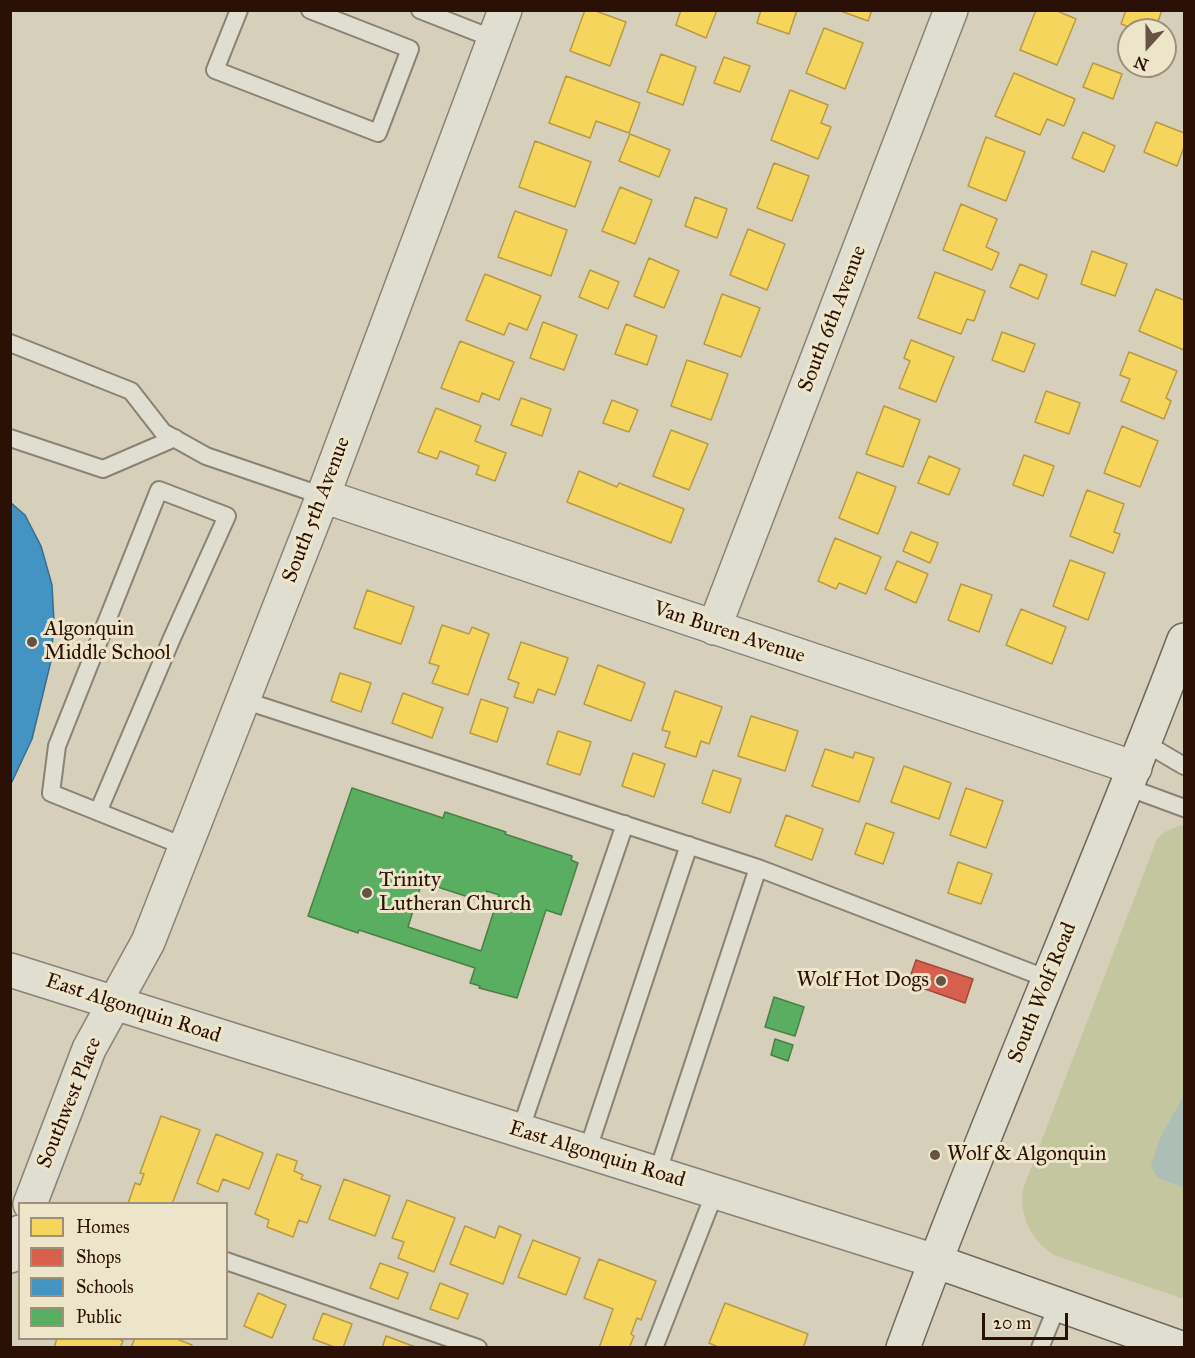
<!DOCTYPE html>
<style>
body{margin:0}
#map{position:relative;width:1195px;height:1358px;overflow:hidden;background:#d6d0ba;font-family:"IM FELL Great Primer",serif}
canvas{display:block}
.frame{position:absolute;inset:0;border:12px solid #2b1005;pointer-events:none}
.legend{position:absolute;left:18px;top:1202px;width:210px;height:138px;box-sizing:border-box;background:#ede5ca;border:2px solid #9f907b;margin:0;padding:8px 10px;list-style:none;font-size:18px;color:#2b1005}
.legend li{display:flex;align-items:center;gap:12px;height:30px}
.legend b{width:30px;border:2px solid #9f907b}
.north{position:absolute;left:1117px;top:18px;width:60px;height:60px;box-sizing:border-box;background:#ede5ca;border:2px solid #9f907b;border-radius:50%;rotate:201deg;font-size:16px;font-weight:700;line-height:24px;text-align:center;color:#2b1005}
.north::after{content:'';display:block;margin:auto;width:21px;height:27px;background:#675344;clip-path:polygon(50% 0,100% 100%,50% 72%,0 100%)}
.scale{position:absolute;left:982px;top:1313px;width:86px;height:27px;box-sizing:border-box;border:3px solid #2b1005;border-top:0;padding-left:8px;font-size:18px;line-height:21px;white-space:nowrap;color:#2b1005;-webkit-text-stroke:4px #ede5ca;paint-order:stroke}
</style>
<div id="map">
<canvas width="1195" height="1358"></canvas>
<div class="frame"></div>
<ul class="legend">
<li><b style="height:16px;background:#f6d55c"></b>Homes</li>
<li><b style="height:16px;background:#d6604d"></b>Shops</li>
<li><b style="height:16px;background:#4393c3"></b>Schools</li>
<li><b style="height:16px;background:#5aae61"></b>Public</li>
</ul>
<div class="north">N</div>
<div class="scale">20 m</div>
</div>
<script>
const ctx = document.querySelector('canvas').getContext('2d');
ctx.lineJoin = 'round';
function paint(path, color) {
  ctx.fillStyle = color;
  ctx.fill(path, 'evenodd');
}
function trace(path, color, width, dash) {
  ctx.strokeStyle = color;
  ctx.lineWidth = width;
  ctx.lineCap = dash ? 'butt' : 'round';
  ctx.setLineDash(dash || []);
  ctx.stroke(path);
}
function write(font, color, halo, rows, align = 'center') {
  ctx.font = font + ' "IM FELL Great Primer",serif';
  ctx.lineWidth = 6;
  ctx.setLineDash([]);
  ctx.textBaseline = 'middle';
  ctx.strokeStyle = halo;
  ctx.fillStyle = color;
  for (const [text, x, y, turn = 0] of rows) {
    ctx.save();
    ctx.translate(x, y);
    ctx.rotate((+turn || 0) * Math.PI / 180);
    ctx.textAlign = isNaN(turn) ? turn : align;
    if (halo) ctx.strokeText(text, 0, 0);
    ctx.fillText(text, 0, 0);
    ctx.restore();
  }
}
paint(new Path2D(`
 M1184,825V1299L1054,1255C1031,1240 1019,1216 1023,1189L1157,839C1165,831 1173,827 1184,825Z`), '#c4c69f');
paint(new Path2D(`
 M1184,1095V1188L1158,1178L1151,1167L1159,1140Z`), '#acbeb6');
const homes = new Path2D(`
 M585,10H593L626,22L610,66L570,51Z
 M681,10H717L706,38L676,25Z
 M761,10H797L789,34L757,23Z
 M838,10H872L868,21Z
 M1036,10H1055L1076,19L1057,65L1020,50Z
 M1126,10H1162L1155,30H1138L1121,24Z
 M824,28L863,43L845,89L806,73Z
 M661,54L696,67L683,105L647,92Z
 M724,57L750,66L740,92L714,83Z
 M1093,63L1122,74L1113,99L1083,87Z
 M1014,73L1075,99L1064,126L1047,119L1040,135L995,116Z
 M566,76L640,103L629,133L596,121L590,138L549,123Z
 M790,90L828,105L821,123L831,127L818,159L771,140Z
 M1156,122L1184,133V147L1177,166L1144,152Z
 M1083,132L1115,146L1104,172L1072,158Z
 M630,134L670,150L659,177L619,161Z
 M986,137L1025,152L1006,201L968,186Z
 M535,141L591,162L575,207L519,187Z
 M774,163L809,176L792,221L757,208Z
 M620,187L652,200L635,244L602,231Z
 M695,197L727,209L717,238L685,226Z
 M961,204L997,219L986,247L999,253L992,270L943,250Z
 M515,211L567,230L551,276L498,257Z
 M748,229L785,244L767,290L730,275Z
 M1092,251L1127,264L1115,296L1081,284Z
 M649,258L679,271L664,308L634,296Z
 M1020,264L1047,275L1038,299L1010,287Z
 M590,270L619,282L608,309L579,297Z
 M935,272L985,291L974,321L967,319L961,334L918,318Z
 M485,274L541,296L527,330L509,323L504,335L466,320Z
 M1156,289L1184,300V350L1139,331Z
 M722,294L760,308L741,357L704,344Z
 M543,322L577,335L564,370L530,358Z
 M626,324L657,336L647,365L615,354Z
 M1002,332L1035,344L1024,372L992,360Z
 M911,340L954,357L936,402L899,388L910,361L904,358Z
 M460,341L514,362L499,400L482,393L479,402L441,388Z
 M1129,352L1177,371L1166,398L1171,401L1164,419L1121,401L1130,379L1120,375Z
 M687,360L728,374L711,420L671,406Z
 M1046,391L1080,403L1069,434L1035,422Z
 M521,398L551,409L542,436L511,425Z
 M612,400L638,410L629,432L603,423Z
 M884,406L920,420L903,467L866,454Z
 M436,408L481,426L475,441L506,453L495,481L476,474L479,466L440,451L437,459L418,452Z
 M1122,426L1158,441L1140,487L1104,473Z
 M671,430L708,444L689,490L653,476Z
 M1024,455L1054,466L1043,496L1013,485Z
 M929,456L960,469L949,495L918,483Z
 M579,471L617,487L619,483L684,509L671,543L567,502Z
 M857,472L896,487L878,534L839,518Z
 M1087,490L1124,504L1114,532L1120,534L1113,553L1070,536Z
 M911,532L938,543L930,563L903,551Z
 M835,538L881,557L866,594L839,583L836,589L818,581Z
 M1070,560L1105,573L1088,620L1053,606Z
 M897,561L928,574L916,603L885,589Z
 M961,584L992,595L979,632L948,620Z
 M367,590L414,607L401,644L354,628Z
 M1021,609L1066,627L1052,664L1006,645Z
 M442,625L469,634L472,627L489,634L468,695L432,683L439,666L429,663Z
 M521,642L568,658L555,695L538,689L533,703L514,697L519,683L508,679Z
 M598,665L645,683L631,721L584,704Z
 M340,673L371,683L361,712L331,701Z
 M675,691L722,707L709,744L701,741L696,757L665,747L670,732L662,730Z
 M403,693L443,708L432,738L392,723Z
 M481,699L508,708L497,742L470,733Z
 M751,716L798,731L785,771L738,756Z
 M558,731L591,742L580,775L547,764Z
 M825,749L853,758L855,752L874,758L859,802L812,786Z
 M633,753L665,764L654,797L622,786Z
 M904,766L951,783L939,819L891,802Z
 M713,770L741,779L730,813L702,803Z
 M966,788L1003,801L986,848L950,835Z
 M786,815L823,829L812,860L775,846Z
 M866,823L894,833L883,864L855,854Z
 M958,862L992,874L981,904L948,893Z
 M161,1116L200,1130L172,1204H128L135,1183L140,1185L144,1174L140,1173Z
 M216,1134L263,1153L249,1189L223,1179L218,1192L197,1183Z
 M277,1154L297,1161L294,1171L303,1175L301,1179L321,1186L307,1223L299,1220L293,1237L267,1227L269,1220L255,1214Z
 M344,1179L390,1196L375,1236L329,1219Z
 M407,1200L455,1218L434,1272L398,1258L404,1242L392,1238Z
 M465,1226L495,1238L499,1226L521,1235L503,1284L450,1264Z
 M533,1240L580,1258L566,1295L518,1277Z
 M599,1259L656,1281L641,1320L637,1318L631,1334L634,1336L629,1348H599L613,1309L584,1298Z
 M380,1263L408,1273L398,1299L370,1288Z
 M440,1283L468,1294L458,1319L430,1309Z
 M258,1293L286,1305L272,1338L244,1326Z
 M725,1303L808,1334L803,1348H720L709,1343Z
 M323,1313L352,1324L343,1348H337L313,1339Z
 M386,1336L418,1348H382Z
 M57,1338H116L123,1341L120,1348H54Z
 M135,1338H174L192,1345L191,1348H131Z`);
paint(homes, '#f6d55c');
trace(homes, '#b99a42', 1.5);
const shops = new Path2D(`
 M916,960L973,979L965,1003L908,983Z`);
paint(shops, '#d6604d');
trace(shops, '#a34837', 1.5);
const schools = new Path2D(`
 M10,502L25,515L41,546L52,585L54,622L51,661L32,739L10,786Z`);
paint(schools, '#4393c3');
trace(schools, '#3c6c8a', 1.5);
const public = new Path2D(`
 M352,788L443,818L445,812L506,832L505,834L572,856L571,860L578,863L561,915L546,910L517,998L479,988L480,986L470,983L475,968L359,930L358,933L308,916ZM422,882L484,902L487,891L499,895L481,951L408,927Z
 M774,997L804,1007L795,1036L765,1027Z
 M775,1039L793,1045L788,1061L771,1055Z`);
paint(public, '#5aae61');
trace(public, '#4c7f45', 1.5);
const service = new Path2D(`
 M239,10L215,70L378,133L410,49L310,10
 M420,10L494,39
 M10,343L131,391L163,432L206,456L323,496
 M10,438L103,469L175,438
 M243,700L758,868L1048,979
 M1145,743L1184,766
 M1127,787L1184,808
 M98,812L172,638L227,516L159,490L57,746L51,793L186,847
 M520,1131L625,824
 M587,1152L689,845
 M657,1174L758,868
 M226,1261L478,1348
 M654,1348L715,1192
 M1040,1348L1058,1304`);
const minor = new Path2D(`
 M323,496L1135,768
 M714,628L951,10
 M30,1204L89,1049L148,942L323,496L505,10
 M10,1256L20,1232`);
const tertiary = new Path2D(`
 M10,970L935,1261`);
const secondary = new Path2D(`
 M935,1261L1181,1348
 M903,1348C991,1109 1094,877 1184,640`);
trace(service, '#8a8275', 20);
trace(minor, '#8a8275', 36);
trace(tertiary, '#8a8275', 36);
trace(secondary, '#71695d', 36);
trace(service, '#e0ddd1', 16);
trace(minor, '#e0ddd1', 33);
trace(tertiary, '#e0ddd1', 33);
trace(secondary, '#e0ddd1', 33);
for (const [x, y, r, color] of [
 [32,642,6,"#675344"],
 [367,893,6,"#675344"],
 [941,981,6,"#675344"],
 [935,1155,6,"#675344"]
]) {
  const dot = new Path2D();
  dot.arc(x, y, r, 0, 2 * Math.PI);
  ctx.fillStyle = color;
  ctx.fill(dot);
  trace(dot, '#ede5ca', 2);
}
write('21px', '#2b1005', '#ede5ca', [
 ["South 6th Avenue",833,319,-69],
 ["South 5th Avenue",317,510,-69],
 ["Van Buren Avenue",729,633,18],
 ["South Wolf Road",1043,993,-68],
 ["East Algonquin Road",133,1009,18],
 ["Southwest Place",70,1103,-68],
 ["East Algonquin Road",597,1155,17]
]);
write('21px', '#2b1005', '#ede5ca', [
 ["Algonquin",44,630],
 ["Middle School",44,654],
 ["Trinity",379,881],
 ["Lutheran Church",379,905],
 ["Wolf Hot Dogs",929,981,"right"],
 ["Wolf & Algonquin",947,1155]
], 'left');
</script>
